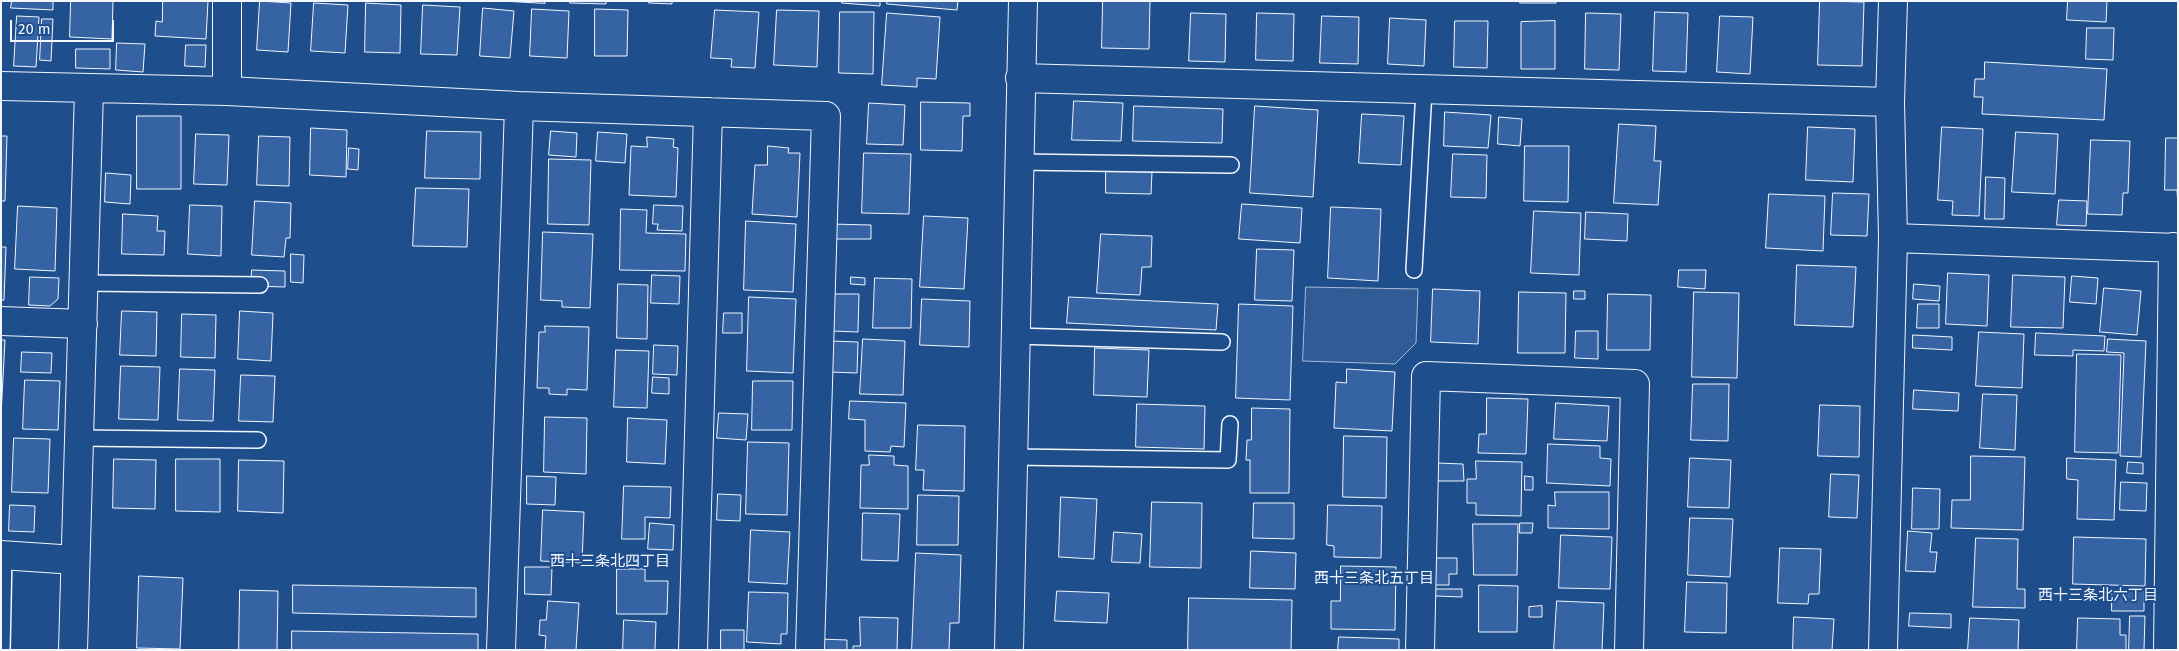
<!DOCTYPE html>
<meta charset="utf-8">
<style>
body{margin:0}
#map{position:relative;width:2179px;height:651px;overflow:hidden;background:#1f4e8c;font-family:"Fira Sans",sans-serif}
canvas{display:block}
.frame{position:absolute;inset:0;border:2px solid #f2f6ff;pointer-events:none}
.scale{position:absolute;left:10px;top:20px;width:104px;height:22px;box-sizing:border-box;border:2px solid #f2f6ff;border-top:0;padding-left:6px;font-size:15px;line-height:18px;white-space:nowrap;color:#f2f6ff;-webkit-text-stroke:4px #1f4e8c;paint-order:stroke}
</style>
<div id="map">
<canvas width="2179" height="651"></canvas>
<div class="frame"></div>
<div class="scale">20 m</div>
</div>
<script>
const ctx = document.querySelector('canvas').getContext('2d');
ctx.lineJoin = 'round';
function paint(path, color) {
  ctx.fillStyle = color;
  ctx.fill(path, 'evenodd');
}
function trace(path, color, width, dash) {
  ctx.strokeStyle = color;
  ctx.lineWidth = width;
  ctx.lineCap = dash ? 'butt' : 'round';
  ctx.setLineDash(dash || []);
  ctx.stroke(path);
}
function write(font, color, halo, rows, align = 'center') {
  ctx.font = font + ' "Fira Sans","Noto Sans JP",sans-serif';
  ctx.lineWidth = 4;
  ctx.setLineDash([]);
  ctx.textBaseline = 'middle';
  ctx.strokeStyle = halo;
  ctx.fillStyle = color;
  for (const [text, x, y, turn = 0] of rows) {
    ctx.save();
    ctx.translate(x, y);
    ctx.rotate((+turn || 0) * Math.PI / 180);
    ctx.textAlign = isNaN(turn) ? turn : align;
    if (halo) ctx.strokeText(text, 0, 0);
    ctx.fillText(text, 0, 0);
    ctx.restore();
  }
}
const built = new Path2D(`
 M1306,287L1418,289L1416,343L1395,364L1303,361Z`);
paint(built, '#305b95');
trace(built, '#a8bbd7', 1);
const building = new Path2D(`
 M12,1H53V10L11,8Z
 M71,1H113L112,39L70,37Z
 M163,1H208L206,39L155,36L156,21L162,22Z
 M260,1L291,3L288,52L257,50Z
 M502,1H545V3Z
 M570,1H606V4L570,3Z
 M649,1H672V4L649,3Z
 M842,1H880V6L842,3Z
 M887,1H958L957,10L887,4Z
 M1103,1H1150L1149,49L1102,48Z
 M1520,1H1556V3H1520Z
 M1820,1L1864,2L1862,66L1818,65Z
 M2068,1H2107L2106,22L2067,20Z
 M314,3L348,5L345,53L311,51Z
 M366,3L401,5L400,53L365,52Z
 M423,5L460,7L457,55L421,54Z
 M483,8L514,11L510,58L480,56Z
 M532,9L569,11L567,58L530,56Z
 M595,9L628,10L627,56H595Z
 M715,10L759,12L755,68L731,67L732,59L711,58Z
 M777,10L819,11L817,67L774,65Z
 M840,12H874L873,74L839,73Z
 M1655,12L1688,13L1686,72L1653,71Z
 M887,13L940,17L936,79L917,78V87L882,85Z
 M1191,13L1226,14L1225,62L1189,61Z
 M1257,13L1294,14L1293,61L1256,60Z
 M1586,13L1621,14L1619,70L1585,69Z
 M17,16L39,17L36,67L14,66Z
 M1322,16L1359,17L1358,64L1320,63Z
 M1720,16L1753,17L1750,74L1717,72Z
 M1390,18L1426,20L1424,66L1388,64Z
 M42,19H53L51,61L40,60Z
 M1455,21H1488L1487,68L1454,67Z
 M1555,21V69H1521V22Z
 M2087,28H2114L2113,60L2086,59Z
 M117,43L145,44L143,72L116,70Z
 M186,45H206L205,67L185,66Z
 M76,49H110V69L76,68Z
 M1985,62L2107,69L2104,120L1982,114L1983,97H1974L1975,79H1984Z
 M1074,101L1123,103L1121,141L1072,140Z
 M921,102L970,103V116H963L962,151L921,150Z
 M869,103L905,105L903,145L867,144Z
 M1134,106L1223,109L1222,143L1133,141Z
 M1255,106L1318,110L1313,197L1250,193Z
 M1445,112L1491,115L1488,148L1444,146Z
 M1362,114L1404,116L1401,165L1359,163Z
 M137,116H181V189H137Z
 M1499,117L1522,119L1520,146L1498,144Z
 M1619,124L1656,126L1654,161H1661L1658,205L1614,203Z
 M1808,127L1855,129L1853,182L1806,180Z
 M1942,127L1983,129L1979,216L1952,215L1953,201L1938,200Z
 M311,128L347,130L346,177L310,175Z
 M427,131L481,132L480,179L425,178Z
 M551,131L577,133L576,157L549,155Z
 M598,132L627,134L625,163L596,161Z
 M2016,132L2058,134L2055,194L2012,192Z
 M196,134L229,135L227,185L194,184Z
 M1,136H7L5,201H1Z
 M259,136L290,137L289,186L257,185Z
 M647,137L674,139L673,147L678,148L676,197L629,195L631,146L647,147Z
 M2166,138H2178V207L2177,190H2165Z
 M2091,140L2130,141L2128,193H2123L2122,215L2088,214Z
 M768,146L789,148L788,153H800L797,217L752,214L755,165H767Z
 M1525,146H1569L1568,202L1524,201Z
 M349,148L359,149L358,170L348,169Z
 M864,153L911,154L909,214L862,213Z
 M1453,154L1487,155L1486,198L1451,197Z
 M549,159L591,160L589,225L548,224Z
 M1106,171L1152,172L1151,194L1106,193Z
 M106,173L131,175L130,204L105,202Z
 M1986,177L2005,178L2004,219H1985Z
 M416,188L469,189L467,247L413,246Z
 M1833,193L1869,194L1867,236L1831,235Z
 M1769,194L1825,196L1823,251L1766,248Z
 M2059,200L2087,201L2086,226L2057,225Z
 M255,201L291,203L290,238H286L284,257L252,255Z
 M1242,204L1302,208L1300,243L1239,239Z
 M190,205L222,206L221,256L188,254Z
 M654,205L683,206L682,231L657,230L658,224H653Z
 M18,206L57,208L55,271L15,269Z
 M1331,207L1381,209L1378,281L1328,278Z
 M621,209L647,210L646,233L686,234L685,271L620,270Z
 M1534,211L1581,213L1579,275L1531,273Z
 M1586,212L1628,214L1627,241L1585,239Z
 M123,214L158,216L157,231H165L164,255L122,254Z
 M924,216L968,218L964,289L920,287Z
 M746,221L796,224L793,292L744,290Z
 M830,224L871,225V239H830Z
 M543,232L593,234L590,308L562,307V301L541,300Z
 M1101,234L1152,236L1151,267H1142L1140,295L1097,293Z
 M1,247H6L4,300H1Z
 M1257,249L1294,250L1292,301L1255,300Z
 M291,254L304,255L303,283L291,282Z
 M1797,265L1856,267L1853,327L1795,325Z
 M252,270L285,271V287L251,286Z
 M1679,270H1706L1705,289L1678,287Z
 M1948,273L1989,275L1987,326L1946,324Z
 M652,275L680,276L679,304L651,303Z
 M2013,275L2065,277L2063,328L2011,327Z
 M2072,276L2098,278L2096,304L2070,302Z
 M30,277L59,278L58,299L50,306L29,305Z
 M851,277L865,278V285L851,284Z
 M875,278L912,279L911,328H873Z
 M618,284L648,285L647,339L617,338Z
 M1914,284L1940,286L1939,301L1913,299Z
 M2104,288L2141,291L2137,335L2100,332Z
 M1433,289L1480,291L1478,344L1431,342Z
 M1574,291H1585V299H1574Z
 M1519,292L1566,293L1565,353H1518Z
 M1694,292L1739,293L1737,378L1692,377Z
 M833,294H859L858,332L832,331Z
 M1608,294L1651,295L1650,350H1607Z
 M749,297L796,299L793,373L747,371Z
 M1069,297L1218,304L1216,330L1067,323Z
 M922,299L970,301L969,347L920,345Z
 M1239,304L1293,306L1290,400L1236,398Z
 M1918,304H1939V328H1917Z
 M122,311L157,312L156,356L120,355Z
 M240,311L273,313L271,361L238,359Z
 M724,313H742V333H723Z
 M182,314L216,315L215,358L181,357Z
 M545,326L589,327L587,390L567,389V395L549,394V388H537L539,332H545Z
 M1576,331H1598V359L1575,358Z
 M1979,332L2024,334L2022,388L1976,386Z
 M2036,333L2105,336L2104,351L2073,350V356L2035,355Z
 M1913,335L1952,337V350L1913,348Z
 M863,339L905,341L903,395L860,394Z
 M2108,339L2146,341L2141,457L2120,456L2124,353L2107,352Z
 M1,340H5L1,416Z
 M831,341L858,342L857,373L830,372Z
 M654,345L678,346L677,375L653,374Z
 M1095,348L1149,350L1147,397L1094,395Z
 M616,350L649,351L647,408L614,407Z
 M22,352L52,353L51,373L21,372Z
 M2077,354L2121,355L2118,453L2075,452Z
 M121,366L160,367L158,420L119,419Z
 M180,369L215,370L213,421L178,420Z
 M1347,369L1395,372L1392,431L1334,428L1336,382L1346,383Z
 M241,375L275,376L273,422L239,421Z
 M653,377L669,378V394L652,393Z
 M25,380L60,381L58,430L23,429Z
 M753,381H793L792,430H752Z
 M1693,384H1729L1728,441L1691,440Z
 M1914,390L1959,393L1958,411L1913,409Z
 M1983,394L2017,395L2015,450L1980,448Z
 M1487,398L1528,399L1526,454L1478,453L1479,434H1486Z
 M850,401L906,403L904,447L891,446L890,452L865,451V420L849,419Z
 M1556,403L1609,406L1607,441L1554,439Z
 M1137,404L1205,406L1204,449L1136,447Z
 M1820,405L1860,406L1859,457L1818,456Z
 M1252,408L1290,409L1289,493H1250V460H1246L1247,440H1251Z
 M719,413L748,414L746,440L717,438Z
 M545,417L587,418L586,474L544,472Z
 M628,418L667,420L665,464L627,462Z
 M918,425L965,426L964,491L923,490L924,470H916Z
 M1344,436L1387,437L1386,498L1343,497Z
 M14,438L50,439L48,493L12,492Z
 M748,442L789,443L787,515L746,514Z
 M1548,444L1600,446V458L1611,459L1610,486L1547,483Z
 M869,455L894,456V465L908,466V509L860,508L861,465H869Z
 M1971,456L2025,457L2023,530L1951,528L1952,500H1970Z
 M1690,458L1731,460L1729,508L1688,507Z
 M2067,458L2116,460L2114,520L2077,519L2078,480L2067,479Z
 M114,459L156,460L155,509L113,508Z
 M176,459H220V512L176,511Z
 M239,460L284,461L283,513L238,511Z
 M1476,461L1522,462L1521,516L1476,515V503H1467V479H1476Z
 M2128,462L2143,463V474L2127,473Z
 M1437,463L1463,464L1464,481H1437Z
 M1831,474L1859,475L1857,518L1829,517Z
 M527,476L556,477L555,505L527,504Z
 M1525,476L1533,477V490H1525Z
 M2121,482L2147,483L2146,511L2120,510Z
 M624,486L671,487L670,518L645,517V539H622Z
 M1913,488L1940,489L1939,529H1912Z
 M1555,492H1609V529L1548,528V505L1555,506Z
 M718,494L741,495L740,521L717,520Z
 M918,495L959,496L958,545H917Z
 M1061,497L1097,499L1094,559L1059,557Z
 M1152,502L1202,503L1201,568L1150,567Z
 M1254,503H1294V539L1253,538Z
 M10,505L35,506L34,532L9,531Z
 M1328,505L1382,506L1381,558L1334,557V546L1327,545Z
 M543,510L584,512L582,563L541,561Z
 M863,513L900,514L898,561L862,560Z
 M1690,518L1733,519L1730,577L1688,575Z
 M650,523L674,525L673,550L648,549Z
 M1520,523H1533L1532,533H1520Z
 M1473,524H1518L1517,575H1474Z
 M751,530L790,532L787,584L749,582Z
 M1908,531L1932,533L1930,552H1937L1935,572L1906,571Z
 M1114,532L1142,534L1140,563L1112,562Z
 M1561,535L1612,537L1610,589L1559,588Z
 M2074,537L2146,539L2145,586L2073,584Z
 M1976,538L2018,539L2017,589H2025V608L1973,607Z
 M1780,548L1821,549L1819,594H1809L1808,604L1778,603Z
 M1251,551L1296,553L1295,589L1250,588Z
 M916,553L961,555L959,623H950L949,650H912Z
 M1434,558H1457V574H1449V585H1436Z
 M1341,566L1396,567L1395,630L1331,629V601H1340Z
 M525,567H552L551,595L525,594Z
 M617,569H645V581H668L667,614H617Z
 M139,576L183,578L180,649L137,648Z
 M1687,582L1727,583L1726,633L1685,632Z
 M293,585L476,588V617L293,613Z
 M1479,585L1518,586L1517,632H1479Z
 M1436,589H1462V597L1436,596Z
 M240,590L278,591L277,650H239Z
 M2112,590L2144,591V611H2112Z
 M1057,591L1109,593L1107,623L1055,621Z
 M749,592L788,593L787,634H781V644L747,642Z
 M1189,598L1292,600L1291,650H1188Z
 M548,601L579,603L576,650H545L546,636L539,635L540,620H546Z
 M1557,601L1604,603L1602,650H1554Z
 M1542,606V617H1529V607Z
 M1910,613L1951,614V628L1909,626Z
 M2130,616H2145L2144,650H2129Z
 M860,617L898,618L897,650H853V646H860Z
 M1794,617L1834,619L1832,650H1793Z
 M1970,618L2019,620L2018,650H1968Z
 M2078,618L2120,619V635H2126V650H2077Z
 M624,620L656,622L655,650H623Z
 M721,630H744V650H721Z
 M292,631L478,634V650H292Z
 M1339,637L1399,639V650H1338Z
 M819,639L847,640V650H819Z`);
paint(building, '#3563a3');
trace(building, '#f2f6ff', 1);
const service = new Path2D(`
 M1019,162L1231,165
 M1414,270L1424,90
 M84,283L260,285
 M1015,336L1222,342
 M79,438L258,440
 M1013,457L1228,460L1230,424
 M2,650L4,555`);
const minor = new Path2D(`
 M1020,78L1890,102
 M1,86L227,91L519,106L501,650
 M227,91V1
 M519,106L826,116L810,650
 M1893,238L2178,248
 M1,321L83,324
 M1,555L75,560
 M73,650L89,89
 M693,650L708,112
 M1009,650L1023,1
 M1420,650L1426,376L1635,384L1629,650
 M1883,650L1893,238L1890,102L1893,1
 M2168,650L2173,247`);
trace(service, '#f2f6ff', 18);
trace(minor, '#f2f6ff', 30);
trace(service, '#1f4e8c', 15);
trace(minor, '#1f4e8c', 28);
write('15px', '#f2f6ff', '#1f4e8c', [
 ["西十三条北四丁目",610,562],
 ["西十三条北五丁目",1374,579],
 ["西十三条北六丁目",2098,596]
]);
</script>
